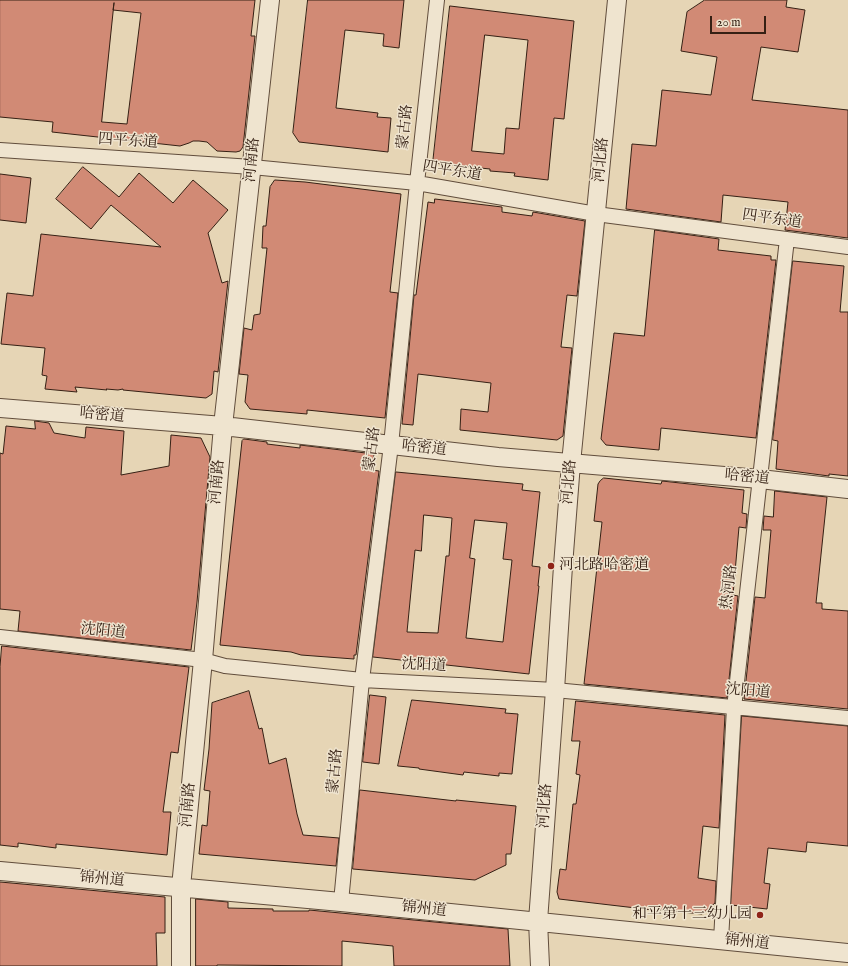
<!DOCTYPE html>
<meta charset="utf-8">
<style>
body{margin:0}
#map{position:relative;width:848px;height:966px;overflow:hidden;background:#e6d5b5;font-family:"IM FELL English",serif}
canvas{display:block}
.scale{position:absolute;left:710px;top:16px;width:56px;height:18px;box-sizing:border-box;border:2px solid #352014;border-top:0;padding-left:5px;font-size:12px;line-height:14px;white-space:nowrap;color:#352014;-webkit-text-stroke:3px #efe4cf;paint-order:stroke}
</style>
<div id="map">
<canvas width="848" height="966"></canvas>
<div class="scale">20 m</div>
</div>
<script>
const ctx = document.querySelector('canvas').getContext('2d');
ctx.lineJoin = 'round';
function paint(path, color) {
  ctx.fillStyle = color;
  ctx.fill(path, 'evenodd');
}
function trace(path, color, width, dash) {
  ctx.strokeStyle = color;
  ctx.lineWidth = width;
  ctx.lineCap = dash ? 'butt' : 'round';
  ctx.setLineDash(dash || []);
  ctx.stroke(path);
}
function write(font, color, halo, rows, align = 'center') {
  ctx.font = font + ' "IM FELL English","Noto Serif SC",serif';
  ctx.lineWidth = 3;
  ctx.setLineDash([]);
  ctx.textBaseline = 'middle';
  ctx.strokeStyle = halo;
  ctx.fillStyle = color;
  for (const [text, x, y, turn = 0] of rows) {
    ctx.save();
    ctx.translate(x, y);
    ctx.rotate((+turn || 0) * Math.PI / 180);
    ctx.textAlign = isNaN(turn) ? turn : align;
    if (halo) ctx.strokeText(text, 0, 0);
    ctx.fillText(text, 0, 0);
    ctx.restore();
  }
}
const building = new Path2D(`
 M0,0H255L251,36H255L243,147L240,151L236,152L217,151L207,142L199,141H193L189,143L180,146L52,132L53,122L0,117ZM114,3L113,10L141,13L127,124L102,122Z
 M308,0H404L399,48L383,46L384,34L345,30L336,108L378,113L377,117L391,118L388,152L299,142L293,133Z
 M705,0H787L786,7L805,10L798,52L761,47L752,100L848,110V238L785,230L788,202L723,195L721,222L626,209L632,144L656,146L662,90L711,95L717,57L681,51L687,12Z
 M450,6L574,21L564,119L554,118L548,180L514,176L515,173L490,171V169L433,163ZM485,35L528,40L519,129L506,128L504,154L472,151Z
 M83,167L119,197L139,173L173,203L193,180L228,210L208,233L222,283L228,281L218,372L214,371L212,394L206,398L123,390V389L118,390L106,389L107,390L75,387L77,392L45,389L47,376L42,375L45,348L1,344L7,293L33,296L41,234L161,247L111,205L91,229L56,199Z
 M0,174L31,178L26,223L0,220Z
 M275,180L305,182L401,194L390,292L398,293L385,418L307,410V414L250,409L245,402L248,375L239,374L244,328L252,330L254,315L260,314L267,248H262L263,226H266L270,187Z
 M435,199L502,207V212L532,216L533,212L585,221L577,296L567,295L561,347L572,348L563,436L557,440L460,430L461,409L488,412L491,383L418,374L413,425L402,424L414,295H416L428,202L434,203Z
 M655,230L719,239L718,250L771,256V260H776L756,438L661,428L659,450L606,445L601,439L614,333L644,336Z
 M793,261L844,266L840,312H848V476L829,474V476L776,469L778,441L773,440Z
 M35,421L49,423L54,433L85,438L86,427L124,431L121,475L169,466L171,435L201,438L210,457L197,602L191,650L18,631L20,611L0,609V453L3,454L6,426L35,429Z
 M244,439L267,442V444L300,448V445L374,454L372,470L379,471L356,655H354V659L301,655L291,652L220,645L242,441Z
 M396,472L523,484L522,490L540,492L532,566L540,567L538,586H539L529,674L373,657ZM424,515L452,518L449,556H446L438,633L407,632L415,550L421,551ZM475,520L507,523L503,559L512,560L503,642L466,638L475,559L470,558Z
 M604,478L661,484L662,481L744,490L742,513L747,514L746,528L739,527L733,595L738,596L727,698L584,684L602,522L594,521L598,484L600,481Z
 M775,491L827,497L816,603H822V609L848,611V709L744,699L755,597L765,598L771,530H763L764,516L773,517Z
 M2,646L189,667L178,753L171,752L163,812H171L167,855L56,844V848L18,843V847L0,845V667Z
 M249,691L259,729L262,728L269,764L286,758L297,814L303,835L339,838L336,866L199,854L202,825L207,826L210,791L204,790L209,749L212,703Z
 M370,695L386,697L379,764L363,762Z
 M412,700L506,709L505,713L518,714L512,774L499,773V776L464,772L463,775L419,769V768L398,766Z
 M576,701L725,715L719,828L703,826L698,878L716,881L715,903L702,914L662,910L653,909V910L559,899L557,892L560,869L566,870L573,804H576L580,775L576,774L580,741H572Z
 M742,716L848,726V846L807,842L806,852L768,848L764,883L770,884L767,909L731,905Z
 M360,790L456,801V800L516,806L511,854H506V865L475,880L353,869Z
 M0,882L165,897V933H156L157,966H0Z
 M196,899L228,902V908L273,909V911H309V910L508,929L510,966H394L393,946L342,941V966L217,965V966H196Z`);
paint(building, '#d18a75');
trace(building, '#352014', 1);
const minor = new Path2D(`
 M0,150L252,167L417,183L596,214L848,247
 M0,637L203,660L225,666L362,680L555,690L848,718
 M341,902L362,680L391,445L417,183L437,0
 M721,940L734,708L787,239`);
const tertiary = new Path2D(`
 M0,408L223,426L498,457L760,479L848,489
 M0,871L341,902L848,953
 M181,966V887L203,660L223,426L270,0
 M540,966L538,921L555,690L563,566L571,463L617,0`);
trace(minor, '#614d3c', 16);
trace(tertiary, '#614d3c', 20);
trace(minor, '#efe4cf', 14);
trace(tertiary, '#efe4cf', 18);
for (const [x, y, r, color] of [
 [551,566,4,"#8f2418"],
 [760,915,4,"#8f2418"]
]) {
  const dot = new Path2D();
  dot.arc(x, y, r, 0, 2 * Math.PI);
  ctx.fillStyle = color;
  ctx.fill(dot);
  trace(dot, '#efe4cf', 1.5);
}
write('15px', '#352014', '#efe4cf', [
 ["蒙古路",406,127,-84],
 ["四平东道",128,142,4],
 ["河南路",253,160,-84],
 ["河北路",602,160,-84],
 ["四平东道",452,172,9],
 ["四平东道",772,220,8],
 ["哈密道",102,416,5],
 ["蒙古路",373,449,-83],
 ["哈密道",424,449,6],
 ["哈密道",747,478,5],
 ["河南路",218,482,-85],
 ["河北路",570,482,-85],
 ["热河路",730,587,-83],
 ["沈阳道",103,632,6],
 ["沈阳道",424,666,3],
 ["沈阳道",748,692,5],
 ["蒙古路",336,771,-85],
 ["河南路",189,805,-85],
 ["河北路",546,806,-86],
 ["锦州道",102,880,5],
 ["锦州道",424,910,6],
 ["锦州道",747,943,6]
]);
write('15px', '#352014', '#efe4cf', [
 ["河北路哈密道",559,566],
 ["和平第十三幼儿园",752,915,"right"]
], 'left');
</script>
